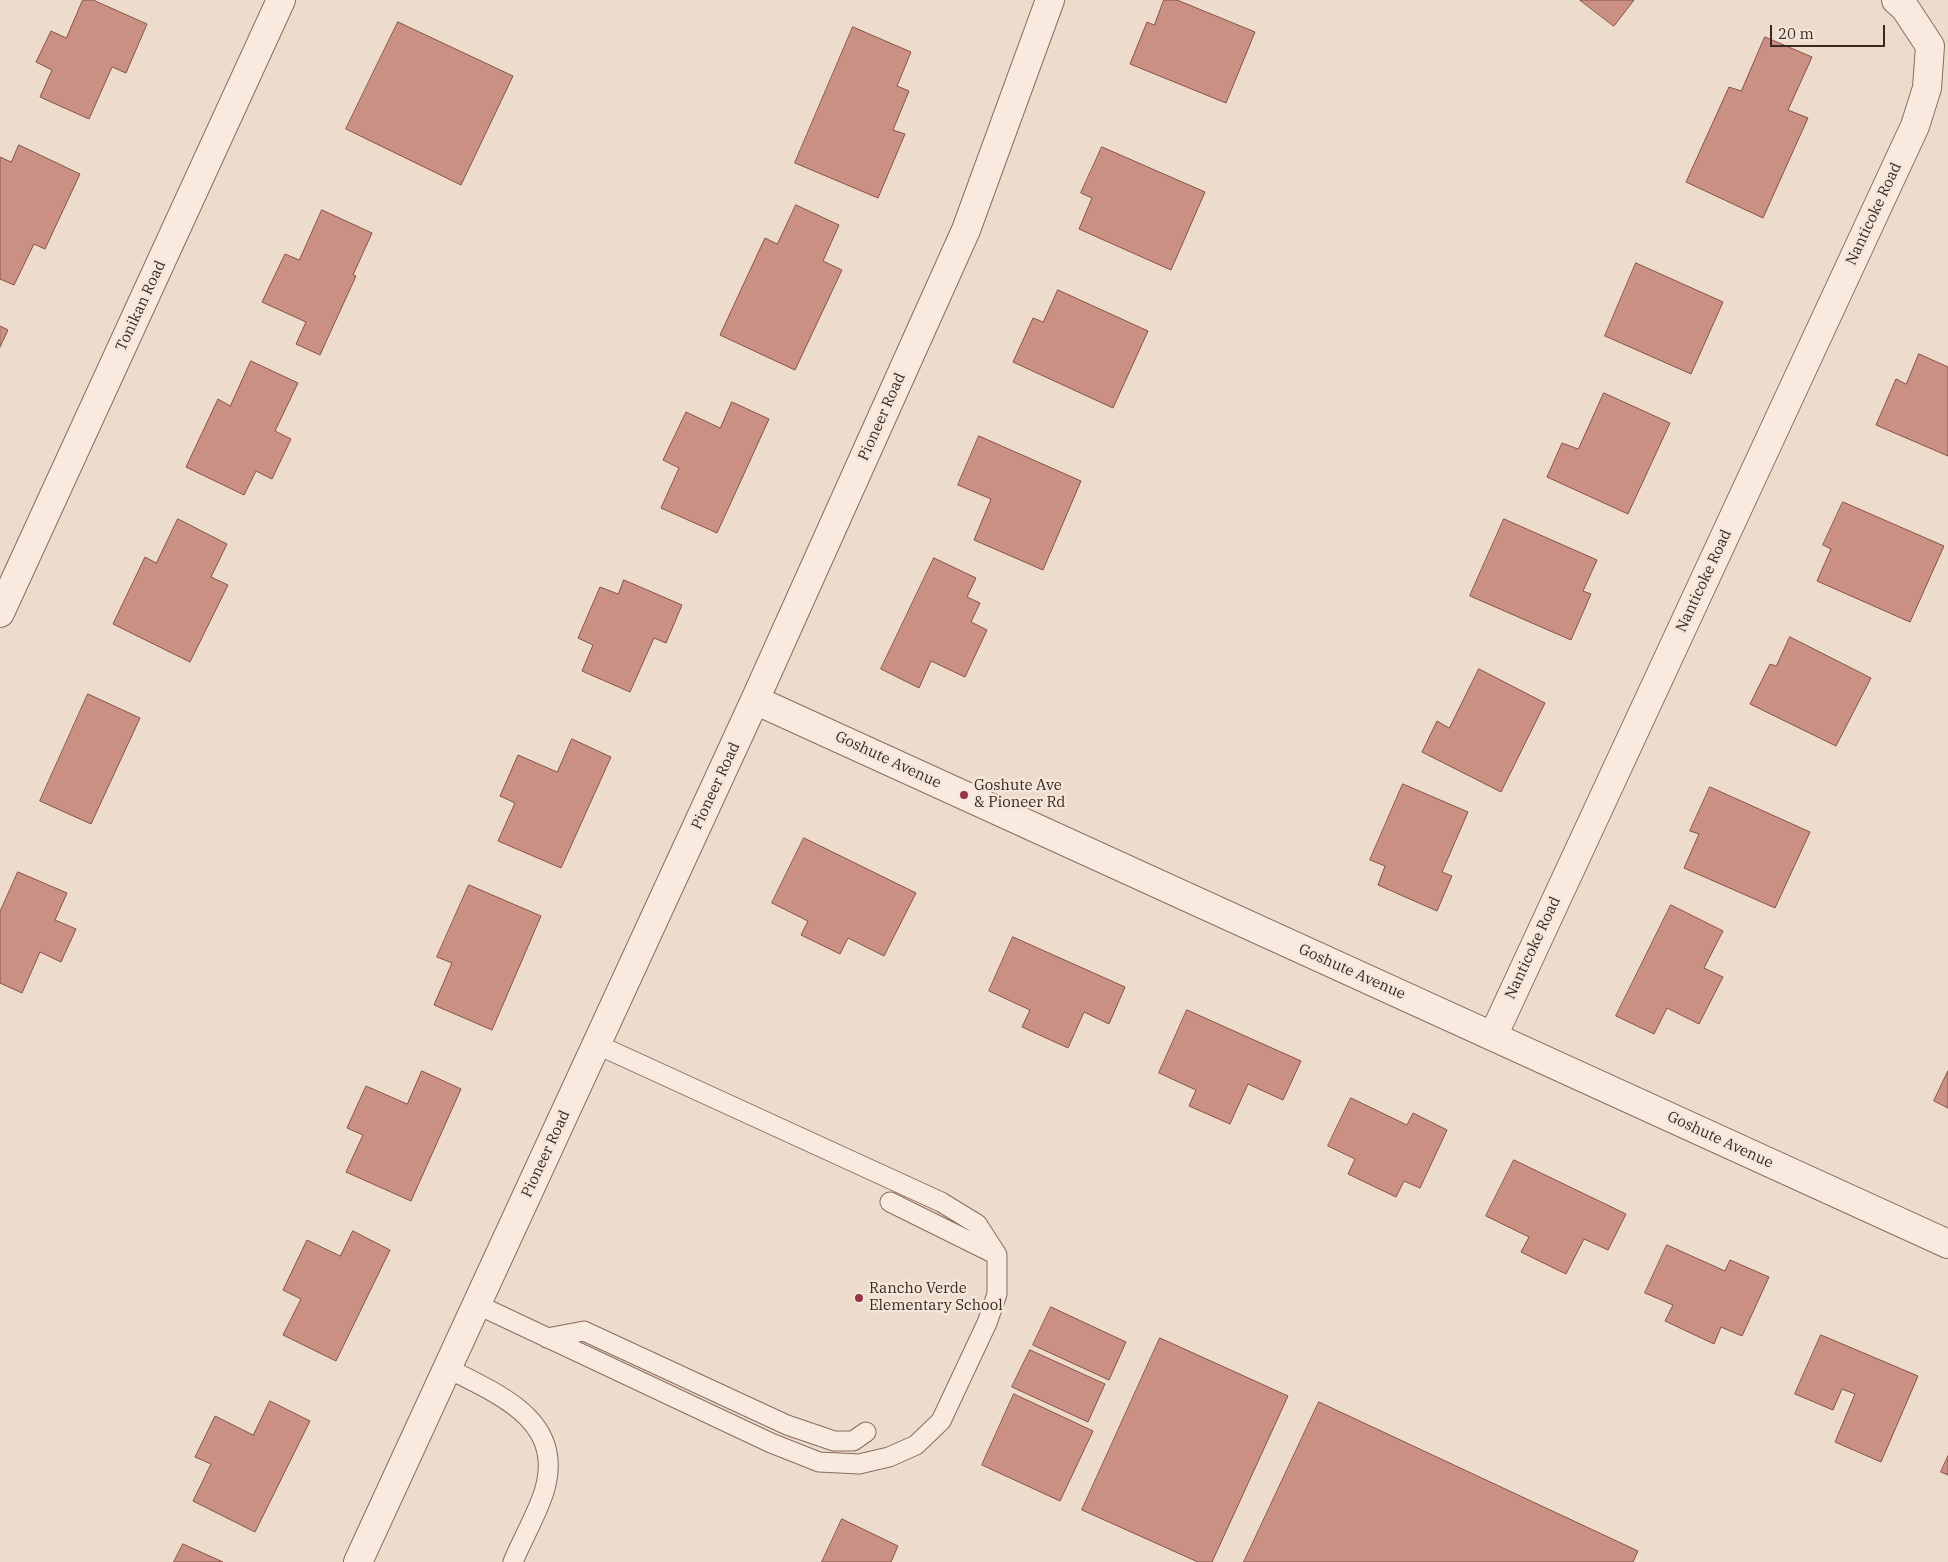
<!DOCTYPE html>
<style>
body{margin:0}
#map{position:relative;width:1948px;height:1562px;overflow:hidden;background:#eddbcb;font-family:"IBM Plex Serif",serif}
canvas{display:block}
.scale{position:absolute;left:1770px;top:25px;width:115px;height:22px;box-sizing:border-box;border:2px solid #3a2822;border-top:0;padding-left:6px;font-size:15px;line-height:18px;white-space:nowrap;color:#3a2822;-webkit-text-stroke:4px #f4e7da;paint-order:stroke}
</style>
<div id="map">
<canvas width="1948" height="1562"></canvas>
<div class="scale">20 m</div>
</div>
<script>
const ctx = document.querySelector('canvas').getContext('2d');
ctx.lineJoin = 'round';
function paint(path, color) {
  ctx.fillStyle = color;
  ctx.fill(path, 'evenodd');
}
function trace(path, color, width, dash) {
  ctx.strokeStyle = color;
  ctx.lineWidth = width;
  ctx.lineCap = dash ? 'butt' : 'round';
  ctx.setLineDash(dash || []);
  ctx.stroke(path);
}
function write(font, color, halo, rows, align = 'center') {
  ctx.font = font + ' "IBM Plex Serif",serif';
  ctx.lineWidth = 5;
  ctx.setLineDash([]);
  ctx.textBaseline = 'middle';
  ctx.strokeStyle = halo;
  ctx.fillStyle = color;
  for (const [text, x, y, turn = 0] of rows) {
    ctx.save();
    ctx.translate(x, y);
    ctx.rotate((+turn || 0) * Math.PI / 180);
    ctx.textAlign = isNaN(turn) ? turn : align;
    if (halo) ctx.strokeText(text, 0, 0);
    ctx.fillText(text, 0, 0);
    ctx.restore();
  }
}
const building = new Path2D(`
 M83,0H93L147,24L126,73L112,67L89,119L40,97L52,70L36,62L51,31L66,38Z
 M1164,0H1177L1255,32L1226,103L1130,64L1147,22L1154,25Z
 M1580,0H1634L1614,26Z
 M398,22L513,76L461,185L346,129Z
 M853,27L911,52L897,86L909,91L893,130L905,134L878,198L795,163Z
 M1765,37L1812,57L1788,110L1808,118L1763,218L1686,182L1729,87L1741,91Z
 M19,145L80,174L45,249L34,244L14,285L0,279V157L11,162Z
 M1102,147L1205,192L1171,270L1079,229L1092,198L1081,193Z
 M796,205L839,225L823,261L842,270L795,370L720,335L765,238L777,244Z
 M322,210L372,233L353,275L356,276L320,355L296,344L306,322L262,302L285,254L299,260Z
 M1636,263L1723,302L1691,374L1605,336Z
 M1058,290L1148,331L1113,408L1013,362L1033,318L1043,322Z
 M0,326L8,330L0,347Z
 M1919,354L1948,367V456L1876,425L1896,379L1906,384Z
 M251,361L298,383L275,431L291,439L272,479L256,471L244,495L186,467L218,399L230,406Z
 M1604,393L1670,423L1628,514L1547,477L1562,443L1578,449Z
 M732,402L769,419L717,533L661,508L679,468L663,460L686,412L720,428Z
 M979,436L1081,481L1043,570L974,540L991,499L958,485Z
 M1843,502L1944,546L1910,622L1817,581L1831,549L1823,545Z
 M178,519L227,544L211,577L228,585L190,662L113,624L145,557L156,563Z
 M1504,519L1597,560L1583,591L1591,594L1571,640L1470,596Z
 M934,558L976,578L967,597L980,603L971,622L987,630L965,677L931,661L919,688L881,669Z
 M624,580L682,605L666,643L654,638L630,692L582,671L593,645L578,638L600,587L618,594Z
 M1790,637L1871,678L1836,746L1750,704L1770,664L1776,666Z
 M1479,669L1545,703L1501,792L1422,752L1437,721L1449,728Z
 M88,694L140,718L91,824L40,801Z
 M572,739L611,757L561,868L498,841L515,803L500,796L518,755L557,772Z
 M1403,784L1468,812L1442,872L1452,876L1437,911L1378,885L1385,866L1370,860Z
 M1710,787L1810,832L1775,908L1684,868L1699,834L1690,831Z
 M804,838L916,893L884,956L848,938L840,954L801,935L808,921L772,903Z
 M18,872L67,893L55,920L76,929L61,962L40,952L22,993L0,983V912Z
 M469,885L541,916L492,1030L434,1005L452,963L437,957Z
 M1671,905L1723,931L1704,968L1723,977L1699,1024L1667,1008L1654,1034L1616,1016Z
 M1013,937L1125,987L1109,1024L1084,1012L1068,1048L1022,1027L1030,1010L989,991Z
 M1187,1010L1301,1061L1283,1100L1248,1084L1230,1124L1189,1106L1196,1090L1159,1073Z
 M422,1071L461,1089L411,1201L346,1172L363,1135L347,1128L366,1086L407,1104Z
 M1948,1071V1108L1934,1101Z
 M1351,1098L1407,1125L1413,1113L1447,1130L1420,1188L1404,1181L1396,1197L1348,1174L1355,1159L1328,1146Z
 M1514,1160L1626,1214L1608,1250L1584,1239L1566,1274L1521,1252L1529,1237L1486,1216Z
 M353,1231L390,1250L336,1361L283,1335L301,1299L283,1290L307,1240L340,1256Z
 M1667,1245L1725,1271L1730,1260L1769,1277L1742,1336L1721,1327L1714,1344L1665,1321L1673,1305L1645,1293Z
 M1051,1307L1126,1342L1109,1380L1033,1345Z
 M1821,1335L1918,1376L1881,1462L1835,1442L1855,1394L1842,1389L1833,1410L1795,1394Z
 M1160,1338L1288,1396L1212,1562H1198L1082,1510Z
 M1030,1350L1105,1384L1088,1422L1012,1387Z
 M1014,1394L1093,1431L1060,1501L982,1465Z
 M270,1401L310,1421L255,1532L193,1501L211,1464L195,1457L215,1416L253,1435Z
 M1319,1402L1638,1551L1633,1562H1244Z
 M1948,1456V1475L1941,1472Z
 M842,1519L898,1546L891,1562H822Z
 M183,1544L223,1562H174Z`);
paint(building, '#c99083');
trace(building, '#875247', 1);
const lane = new Path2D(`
 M890,1202L995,1254
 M476,1304L771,1443L819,1462L859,1464L889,1457L916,1445L941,1421L987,1323L997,1294V1255L977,1224L941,1202L596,1044
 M547,1338L584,1331L787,1425L834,1441H853L866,1432
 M447,1368C499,1395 566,1420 544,1492C537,1514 522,1540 513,1562`);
const street = new Path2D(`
 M0,613L281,0
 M755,700L1948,1244
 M1493,1036L1915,126L1927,88L1930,46L1905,8L1896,0
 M358,1562L755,700L966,230L1050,0`);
trace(lane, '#896c60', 21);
trace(street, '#896c60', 30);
trace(lane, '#f8eade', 19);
trace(street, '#f8eade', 28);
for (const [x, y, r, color] of [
 [964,795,5,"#953349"],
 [859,1298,5,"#953349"]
]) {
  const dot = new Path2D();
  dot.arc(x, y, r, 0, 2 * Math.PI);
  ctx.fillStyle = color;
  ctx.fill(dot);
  trace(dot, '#f4e7da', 2);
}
write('15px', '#3a2822', '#f4e7da', [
 ["Nanticoke Road",1874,214,-65],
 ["Tonikan Road",141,306,-65],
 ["Pioneer Road",882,417,-66],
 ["Nanticoke Road",1704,581,-65],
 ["Goshute Avenue",888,760,25],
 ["Pioneer Road",716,786,-65],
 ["Nanticoke Road",1533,948,-65],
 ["Goshute Avenue",1352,972,24],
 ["Goshute Avenue",1720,1140,25],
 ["Pioneer Road",546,1154,-65]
]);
write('15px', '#3a2822', '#f4e7da', [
 ["Goshute Ave",974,786],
 ["& Pioneer Rd",974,803],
 ["Rancho Verde",869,1289],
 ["Elementary School",869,1306]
], 'left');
</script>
